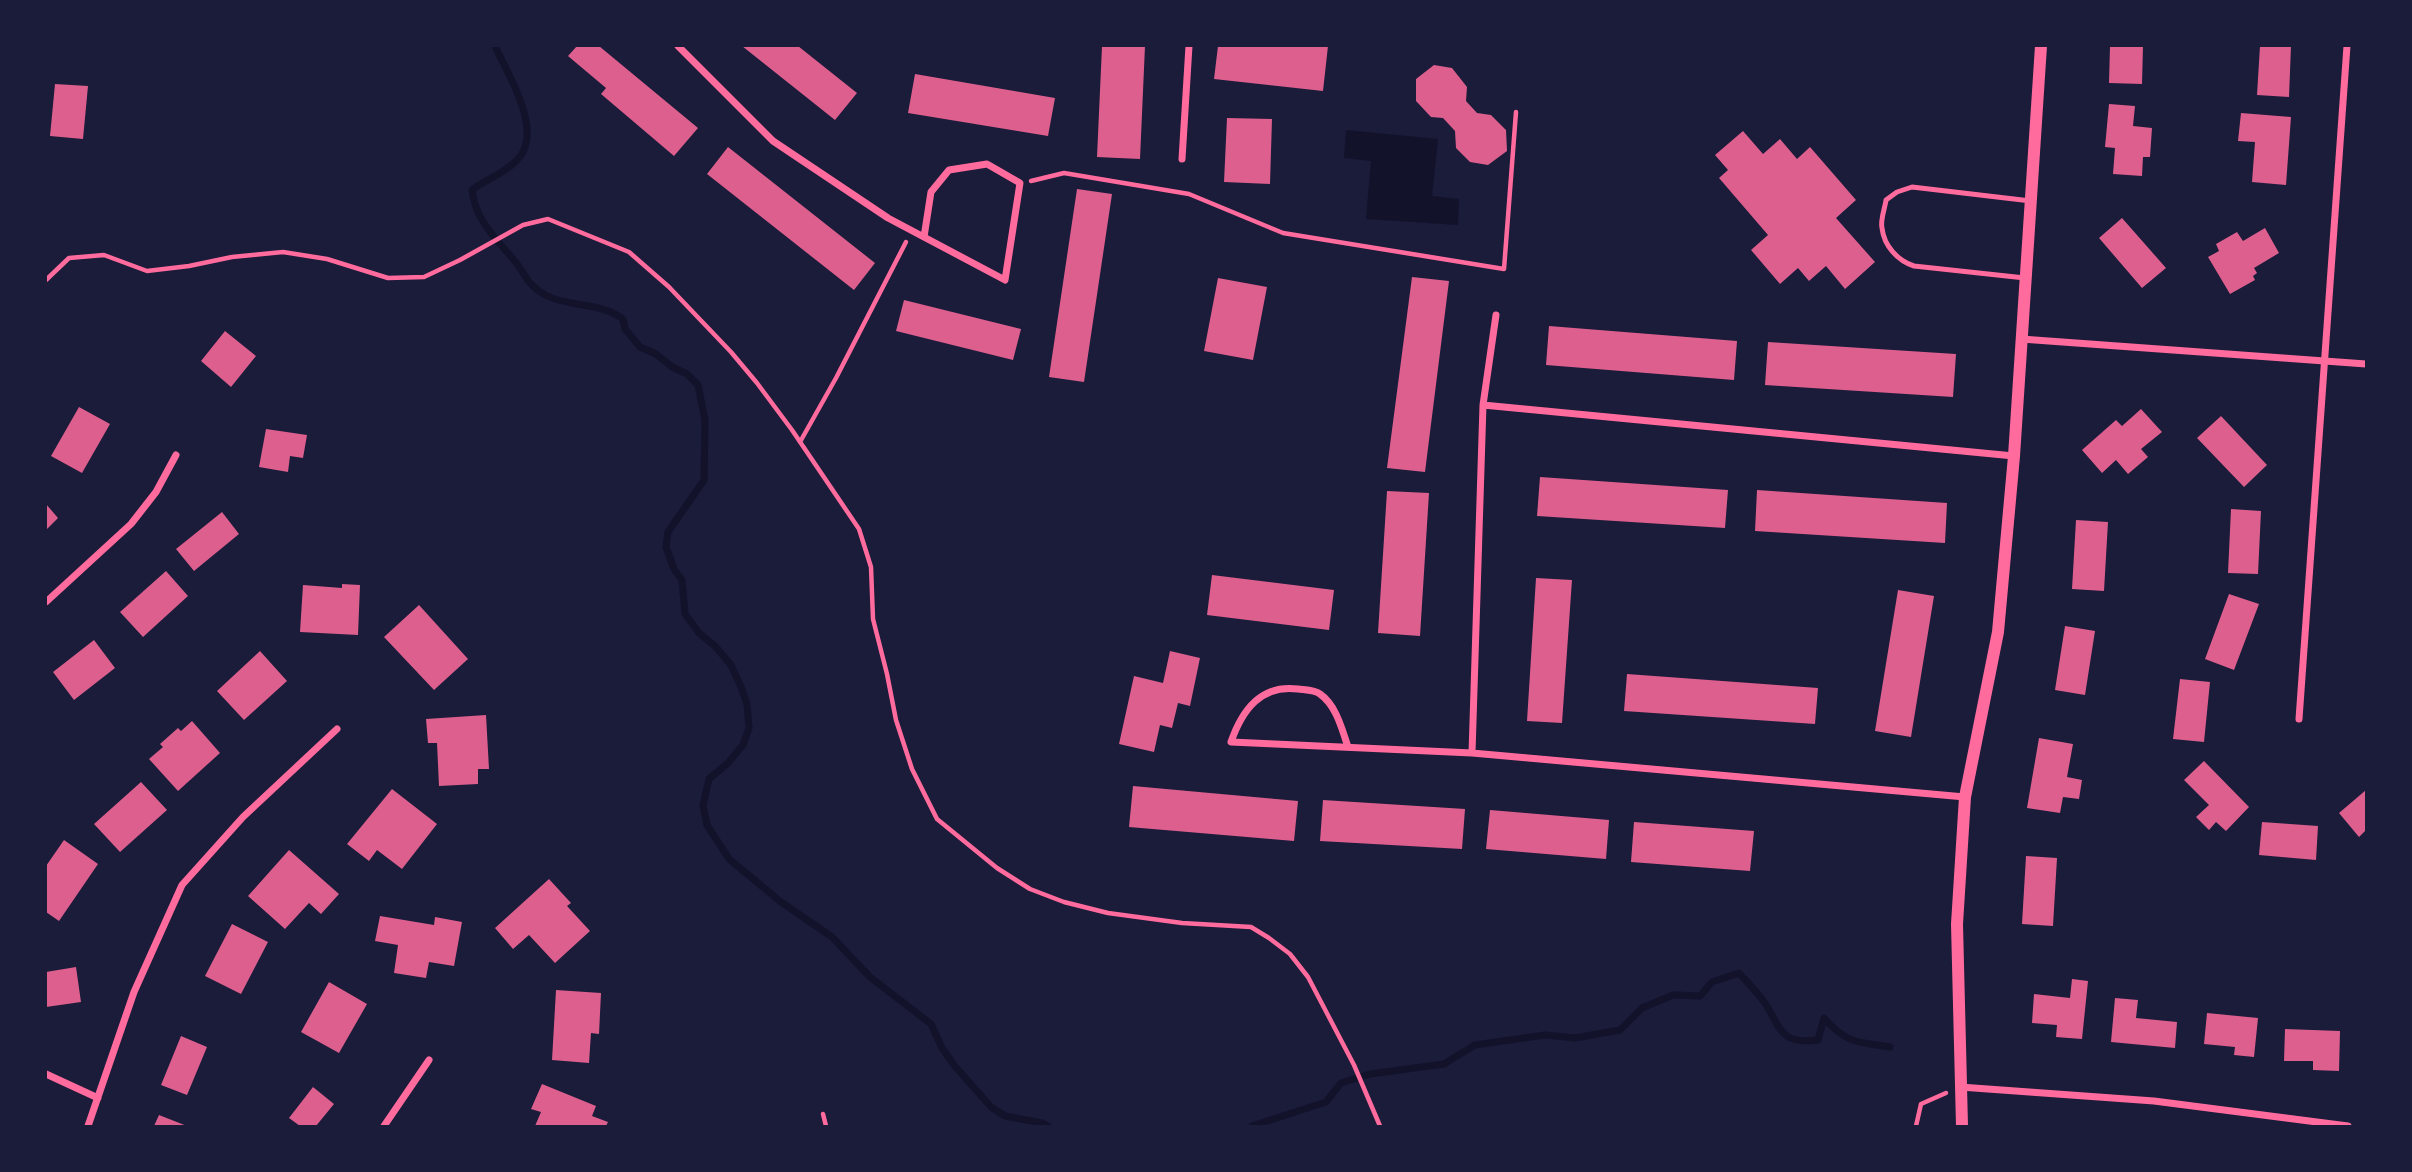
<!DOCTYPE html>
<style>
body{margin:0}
#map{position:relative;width:2412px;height:1172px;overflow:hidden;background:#1b1b3a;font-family:"Work Sans",sans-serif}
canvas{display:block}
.frame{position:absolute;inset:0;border:47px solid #1b1b3a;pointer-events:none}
</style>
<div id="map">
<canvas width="2412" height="1172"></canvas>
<div class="frame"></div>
</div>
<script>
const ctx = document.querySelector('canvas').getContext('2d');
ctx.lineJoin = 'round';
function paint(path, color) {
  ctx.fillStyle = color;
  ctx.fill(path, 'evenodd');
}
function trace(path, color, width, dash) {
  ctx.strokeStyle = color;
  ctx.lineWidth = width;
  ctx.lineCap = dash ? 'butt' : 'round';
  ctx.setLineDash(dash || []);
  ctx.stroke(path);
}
paint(new Path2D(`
 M1346,130L1438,139L1432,196L1459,199L1458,225L1366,219L1371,161L1344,158Z`), '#12122b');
trace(new Path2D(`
 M495,46C508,75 545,132 517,160C503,175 487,178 472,190C475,219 495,238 513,259C526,274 526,284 545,295C570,308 598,301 623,319L625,329L640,347L656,354L672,367L687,374L698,385L705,420L704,480L668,532L666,547L674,569L682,580L685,614L699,633L715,646L731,665L741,687L747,704L749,728L743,745L728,763L709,779L703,805L707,825L729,859L781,902L832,937L870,977L931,1024L942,1048L954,1065L991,1107L1005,1116L1042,1123L1048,1126
 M1252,1126L1326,1102L1341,1083L1370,1074L1444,1064L1475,1045L1545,1035L1575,1038L1620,1030L1642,1008L1673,995L1700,996L1712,982L1739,973C1748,983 1758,993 1765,1003C1781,1029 1781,1045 1818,1040L1824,1018C1847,1044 1858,1042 1890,1047`), '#12122b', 7);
paint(new Path2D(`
 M577,46H599L698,128L674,156L601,94L606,88L568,56Z
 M742,46H798L857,93L835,120Z
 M1102,46H1145L1140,159L1097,157Z
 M1218,46H1328L1323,91L1214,79Z
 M2110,46H2143L2142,84L2109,83Z
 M2260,46H2291L2289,97L2257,95Z
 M1434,65L1452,68L1467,87L1466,101L1477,113L1491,115L1506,130L1507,151L1488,165L1470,162L1456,148L1455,131L1443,118L1431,117L1416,101V79Z
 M915,74L1055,98L1048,136L908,113Z
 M55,84L88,86L83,139L50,136Z
 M2109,104L2135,106L2133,126L2152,128L2150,157H2143L2142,176L2113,174L2115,148L2105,147Z
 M2241,113L2291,117L2286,185L2252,182L2255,142L2238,141Z
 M1227,118L1272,119L1270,184L1224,182Z
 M1743,131L1763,154L1780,139L1797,159L1810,147L1856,200L1836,218L1875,262L1845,289L1826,266L1809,281L1798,268L1780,284L1751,250L1768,235L1719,178L1728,170L1715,155Z
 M728,147L875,263L854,290L707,174Z
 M1077,189L1112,194L1084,382L1049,377Z
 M2122,218L2166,268L2142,288L2099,238Z
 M2265,228L2279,253L2254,268L2257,273L2253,276L2255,280L2230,294L2208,257L2219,251L2216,244L2237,232L2243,241Z
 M1412,277L1449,281L1425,472L1387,468Z
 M1218,278L1267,287L1253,360L1204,351Z
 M904,300L1021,329L1013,360L896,331Z
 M1549,326L1737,341L1734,380L1546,365Z
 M225,331L256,356L231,387L201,361Z
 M1768,342L1956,354L1953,397L1765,385Z
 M79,407L110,424L82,473L51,456Z
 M2141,409L2162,432L2141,449L2148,457L2128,474L2116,460L2102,473L2082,450L2116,420L2122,426Z
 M2221,416L2267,465L2244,487L2197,438Z
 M266,429L307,435L303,458L290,456L288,472L259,467Z
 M1540,477L1728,490L1725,528L1537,516Z
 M1757,490L1947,503L1945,543L1755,531Z
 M1387,491L1429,493L1420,636L1378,633Z
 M46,504L58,518L46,530Z
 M2231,509L2261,511L2258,574L2228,573Z
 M222,512L239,534L194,571L176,549Z
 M2076,520L2108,522L2104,591L2072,589Z
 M166,571L188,596L143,637L120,612Z
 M1212,575L1334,590L1329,630L1207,615Z
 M1536,578L1572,580L1562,723L1527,721Z
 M342,584L360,585L358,635L300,632L303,585L342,588Z
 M1898,590L1934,596L1911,737L1875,731Z
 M2229,594L2259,604L2234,670L2205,659Z
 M419,605L468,659L434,690L384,637Z
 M2065,626L2095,631L2085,695L2055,690Z
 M94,640L115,668L74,700L53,672Z
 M260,651L287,681L244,720L217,691Z
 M1170,651L1200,658L1190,706L1178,703L1172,728L1160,725L1154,752L1119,744L1134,676L1163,683Z
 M1627,674L1818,688L1815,724L1624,711Z
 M2180,679L2210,682L2204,742L2173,739Z
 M486,715L489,769H478V784L439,786L437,743H428L426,719Z
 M192,721L220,753L178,791L149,759L163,747L160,744L178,728L181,731Z
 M2039,738L2073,744L2067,777L2082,780L2079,799L2063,797L2060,813L2027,808Z
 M2204,761L2249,807L2226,831L2216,822L2209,830L2196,817L2209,805L2184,780Z
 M141,782L167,810L120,852L94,824Z
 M1133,786L1298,801L1294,841L1129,827Z
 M392,789L437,824L402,869L377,850L369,861L347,844Z
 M2366,790V830L2359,837L2339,813Z
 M1323,800L1465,809L1462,849L1320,841Z
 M1490,810L1609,820L1606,859L1486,849Z
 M1634,822L1754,831L1750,871L1631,862Z
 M2262,822L2318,826L2316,860L2259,855Z
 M64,840L98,864L59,921L46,912V866Z
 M289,850L339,894L321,914L309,903L285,929L248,896Z
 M2026,856L2057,858L2053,926L2022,924Z
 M549,879L571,903L567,906L590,931L555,963L529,935L513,949L495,928Z
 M380,916L434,925L435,917L462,922L454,966L429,962L426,978L394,973L398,945L375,941Z
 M232,924L268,942L241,994L205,976Z
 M76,967L81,1002L46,1007V972Z
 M2072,979L2088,981L2082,1039L2056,1037L2057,1025L2032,1023L2034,994L2070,998Z
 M329,982L367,1004L339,1053L301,1032Z
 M556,990L601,993L599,1034L591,1033L589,1063L552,1060Z
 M2115,998L2138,1000L2136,1018L2177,1022L2175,1048L2111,1042Z
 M2207,1013L2258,1018L2254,1057L2234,1055L2235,1047L2204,1044Z
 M2285,1029L2340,1031L2339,1071L2313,1070V1061H2284Z
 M181,1036L207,1047L187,1095L161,1085Z
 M542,1084L596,1106L592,1116L608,1122L606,1126H535L541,1112L531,1109Z
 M313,1087L334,1104L316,1126H300L289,1118Z
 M159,1115L187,1126H154Z`), '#dd5f8e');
trace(new Path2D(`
 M1031,181L1064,173L1189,194L1283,233L1504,269L1516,112
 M46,280L69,258L104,255L147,271L189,266L232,257L283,252L327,259L388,278L424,277L460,260L523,225L548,219L629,252L669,287L731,352L757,383L792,430L859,529L871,567L873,619L887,674L896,720L912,769L937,819L997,868L1030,889L1064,902L1108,913L1182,923L1251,927L1269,938L1290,954L1308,977L1354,1065L1380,1126
 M800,442L836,378L906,242
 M823,1114L826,1126
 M1916,1126L1921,1104L1946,1093`), '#ff6b9d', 4.5);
trace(new Path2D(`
 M2025,278L1914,266C1898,261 1884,246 1882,228C1880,220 1885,208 1886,200L1897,192L1912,187L2031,201`), '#ff6b9d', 5);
trace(new Path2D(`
 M678,46L773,141L888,218L1005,280L1020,183L987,164L949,170L931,192L924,237
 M1182,159L1189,46
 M2021,339L2366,364
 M1483,405L2014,456
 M46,602L131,524L156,492L176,455
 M2299,719L2347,46
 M1348,747C1342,729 1336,705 1320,694C1315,690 1305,690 1298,689C1261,684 1242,710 1231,742L1472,753L1965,797
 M1472,753L1483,405L1496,315
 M46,1074L98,1098
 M1960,1087L2154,1101L2348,1126
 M88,1126L134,992L182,885L243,817L337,729
 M384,1126L429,1060`), '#ff6b9d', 7);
trace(new Path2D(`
 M1962,1126L1957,924L1965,797L1998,632L2014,456L2041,46`), '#ff6b9d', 12);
</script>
